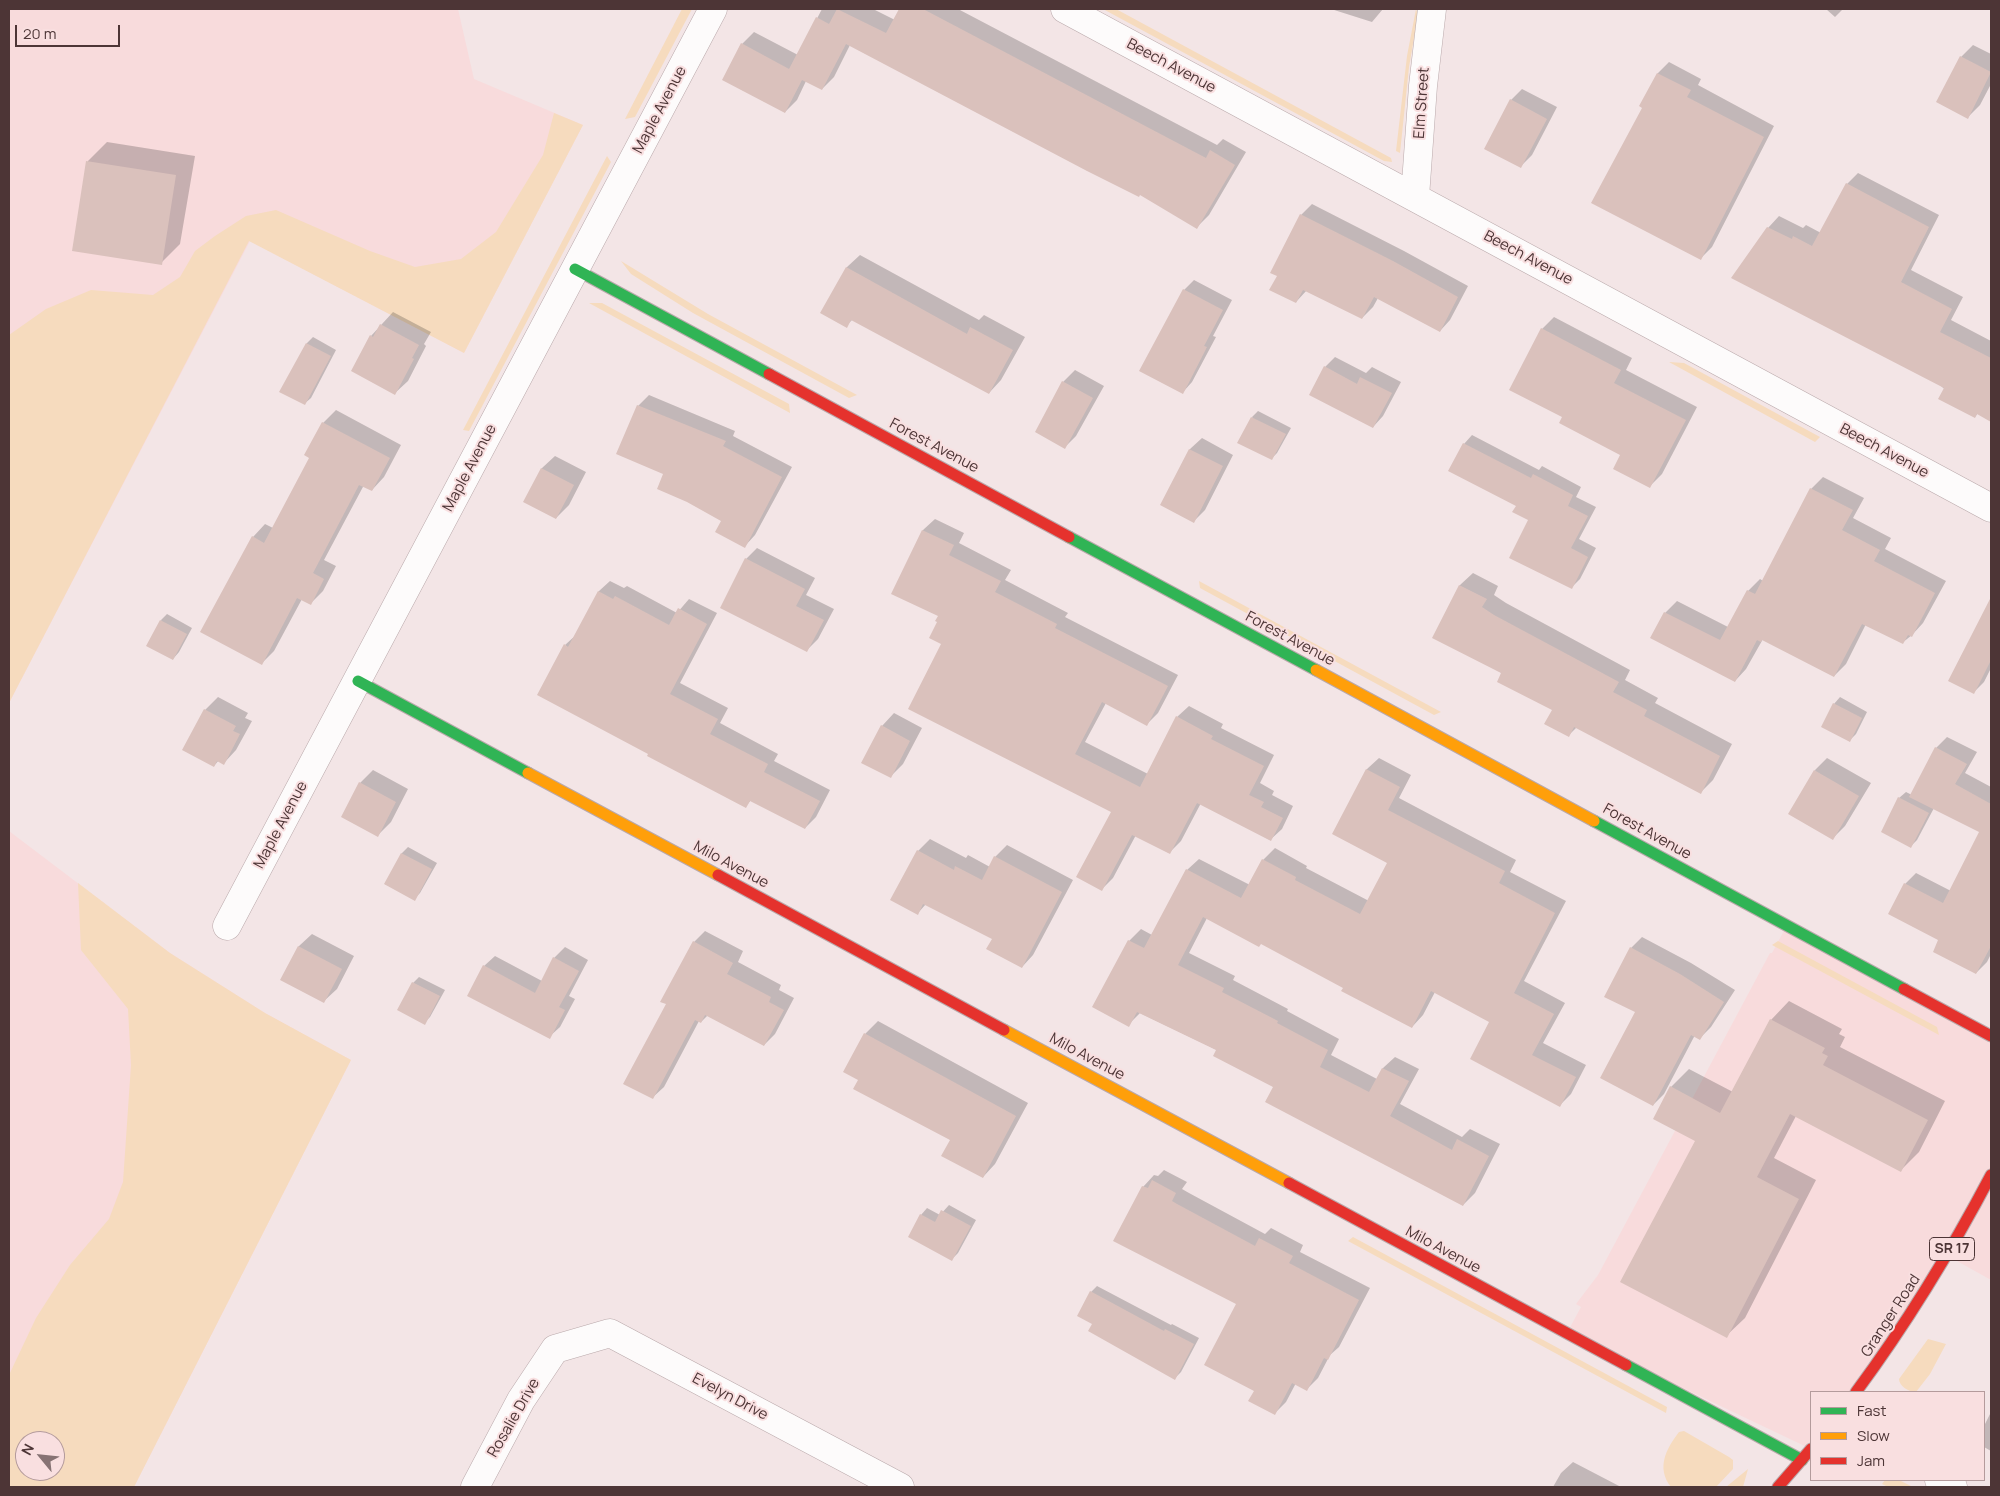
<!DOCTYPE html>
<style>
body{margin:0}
#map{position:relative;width:2000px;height:1496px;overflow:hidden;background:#f3e5e6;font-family:Manrope,sans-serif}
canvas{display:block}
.frame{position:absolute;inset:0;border:10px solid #4d3536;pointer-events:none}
.legend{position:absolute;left:1810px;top:1391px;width:175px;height:90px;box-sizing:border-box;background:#f9dfe0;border:1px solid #b49b9c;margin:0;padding:6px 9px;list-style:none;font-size:15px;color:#4d3536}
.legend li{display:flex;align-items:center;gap:10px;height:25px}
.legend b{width:25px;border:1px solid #b49b9c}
.north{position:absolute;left:15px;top:1431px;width:50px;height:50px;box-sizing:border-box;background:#f9dfe0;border:1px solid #b49b9c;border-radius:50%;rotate:298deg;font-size:14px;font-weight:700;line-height:20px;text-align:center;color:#4d3536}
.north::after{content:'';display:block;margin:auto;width:18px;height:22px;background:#877374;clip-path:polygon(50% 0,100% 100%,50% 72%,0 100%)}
.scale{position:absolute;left:15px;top:25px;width:105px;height:22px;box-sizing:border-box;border:2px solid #4d3536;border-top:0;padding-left:6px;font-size:15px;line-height:18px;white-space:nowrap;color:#4d3536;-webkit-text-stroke:4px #f9dfe0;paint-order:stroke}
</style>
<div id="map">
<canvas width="2000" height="1496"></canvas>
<div class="frame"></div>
<ul class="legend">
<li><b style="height:6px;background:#30b455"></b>Fast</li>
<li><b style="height:6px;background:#ff9f0a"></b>Slow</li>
<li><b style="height:6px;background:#e5322d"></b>Jam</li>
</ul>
<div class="north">N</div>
<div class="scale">20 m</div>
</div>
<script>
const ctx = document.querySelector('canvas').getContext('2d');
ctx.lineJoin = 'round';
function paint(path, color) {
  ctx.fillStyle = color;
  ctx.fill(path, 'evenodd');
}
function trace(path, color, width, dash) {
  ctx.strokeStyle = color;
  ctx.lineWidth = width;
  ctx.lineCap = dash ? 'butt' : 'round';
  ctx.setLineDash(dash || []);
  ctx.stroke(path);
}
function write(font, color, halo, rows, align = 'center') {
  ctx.font = font + ' Manrope,sans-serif';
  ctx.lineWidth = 4;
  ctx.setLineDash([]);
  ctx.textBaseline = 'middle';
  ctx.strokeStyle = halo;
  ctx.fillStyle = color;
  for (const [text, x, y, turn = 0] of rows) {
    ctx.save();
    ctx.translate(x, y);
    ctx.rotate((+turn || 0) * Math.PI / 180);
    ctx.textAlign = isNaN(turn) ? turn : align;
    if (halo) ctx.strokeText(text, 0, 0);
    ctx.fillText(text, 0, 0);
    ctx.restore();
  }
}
paint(new Path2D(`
 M9,9H458L474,79L583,125L464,353L250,241L9,703Z
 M9,831L170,953L265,1013L351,1060L134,1487H9ZM25,1441H55V1471H25Z
 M1787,925L1991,1036V1280L1948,1256L1856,1392H1811V1449L1567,1333L1581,1307L1576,1304L1598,1275L1770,953H1772Z`), '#f8dbdc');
paint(new Path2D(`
 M682,9H692L635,117L625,119Z
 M1103,9H1116L1391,158L1392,162L1384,161Z
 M1416,9L1418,15L1409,67L1400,153L1396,151L1407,56Z
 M554,113L583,125L464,353L249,241L9,703V335L46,309L91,290L153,295L180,277L195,251L215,236L246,216L276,210L370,251L415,267L461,259L496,232L543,155Z
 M607,156L611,162L469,431L463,430Z
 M621,261L708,314L857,395L849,398L693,313L631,274Z
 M589,303H602L789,404L790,413Z
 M1669,362L1684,363L1820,437L1815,442Z
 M1199,581L1441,712L1434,715L1200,588Z
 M78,883L170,953L265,1013L351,1060L134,1487H9V1375L36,1318L70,1265L109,1219L123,1182L131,1065L128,1009L81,950ZM25,1441H55V1471H25Z
 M1778,941L1937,1027L1939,1035L1772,945Z
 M1353,1237L1667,1407L1666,1413L1348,1241Z
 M1928,1339L1946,1344L1930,1374L1916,1392C1909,1392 1899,1386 1899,1379Z
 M1684,1431L1729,1457L1733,1460V1469L1716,1487H1671C1656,1468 1666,1449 1679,1432Z
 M1748,1469L1743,1487H1726Z
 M1885,1480H1899L1913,1487H1888L1882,1484Z`), '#f6dbbe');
paint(new Path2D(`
 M822,9H873L895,20L900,9H958L1217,145L1223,139L1246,152L1209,215L1197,227L1141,194L850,45L834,77L822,89L806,81L797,100L785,112L742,44L754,32L798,55Z
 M1331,9H1383L1372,22Z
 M1826,9H1843L1835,17Z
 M1973,45L1991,54V84L1980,105L1968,117L1961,57Z
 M1669,62L1701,79L1698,85L1774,126L1712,247L1701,258L1643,107L1641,106L1658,73Z
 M1522,89L1557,107L1532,155L1521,166L1511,100Z
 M107,142L195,156L180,244L161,263L74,250L88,161Z
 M1858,173L1939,215L1911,270L1963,297L1951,320L1991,341V420L1978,413L1975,417L1768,228L1779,216L1803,228L1806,225L1821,233L1847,184Z
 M1312,204L1404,251L1468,286L1450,320L1440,331L1378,298L1373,307L1362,318L1307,290L1296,302L1278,275L1301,215Z
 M860,255L979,320L984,315L1025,337L1001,380L989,393L853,319L846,326L822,312L847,267Z
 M1194,280L1232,300L1213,336L1216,337L1192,382L1183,392L1184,290Z
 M393,312L431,332L424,344L426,346L408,381L395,393L371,336Z
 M1554,317L1632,358L1626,370L1697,407L1662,474L1650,486L1622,455L1564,417L1542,329Z
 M313,337L336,350L311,398L304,404L307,343Z
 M1335,357L1366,373L1372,367L1401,382L1383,416L1373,427L1325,367Z
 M1075,370L1104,386L1076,436L1065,447L1063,382Z
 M649,395L735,431L733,436L792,467L755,535L745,546L723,520L688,500L664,473L638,406Z
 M336,410L401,445L384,477L372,490L364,485L324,560L336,566L323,591L310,604L302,599L274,651L262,663L253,537L265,524L273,528L311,457L323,423Z
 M1258,411L1291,428L1277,453L1271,459L1252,417Z
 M1472,435L1539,470L1542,466L1581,487L1576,497L1596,507L1579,539L1596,548L1580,579L1572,587L1530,520L1464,444Z
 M1202,438L1233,455L1205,510L1194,521L1162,505L1190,449Z
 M555,456L586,472L569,505L556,518L525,501L542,468Z
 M1823,477L1864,498L1853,518L1891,538L1885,549L1946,581L1923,623L1912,635L1902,643L1866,624L1846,664L1834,676L1763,639L1746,669L1735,681L1665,613L1677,601L1728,627L1748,591L1760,579L1763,581L1811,489Z
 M935,519L964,533L959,543L1011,570L1005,580L1068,613L1065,617L1178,675L1158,713L1147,724L1106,703L1085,742L1148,774L1177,717L1189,706L1223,724L1221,728L1274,755L1260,783L1274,791L1272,795L1293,806L1282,829L1270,840L1201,803L1181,841L1169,853L1136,835L1113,878L1102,889L1113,811L943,644L940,616L893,593L923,530Z
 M757,548L815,578L806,595L834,609L818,639L807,650L746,559Z
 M1473,573L1498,586L1494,595L1506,603L1630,670L1625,680L1658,698L1655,703L1732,744L1713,780L1701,792L1577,727L1569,735L1553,710L1502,673L1434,637L1460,585Z
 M610,581L624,588L627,586L677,613L689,599L717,613L680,683L728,708L720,723L778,754L774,761L830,790L816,817L805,828L751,800L746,806L565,645L576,635L599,591Z
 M1991,606V668L1984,682L1973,693L1984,613Z
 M167,614L192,628L179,652L173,659L161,620Z
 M218,697L248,713L245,718L252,721L236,750L224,763L219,760L214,766L205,710Z
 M1840,697L1867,712L1856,734L1850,740L1834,704Z
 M894,713L922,728L903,764L890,777L882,726Z
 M1947,737L1977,752L1965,773L1991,787V954L1987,962L1976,973L1940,940L1905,884L1916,873L1951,891L1981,832L1934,808L1917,840L1911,846L1899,798L1906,792L1912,795L1936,748Z
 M1379,758L1411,775L1399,798L1516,860L1510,872L1566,901L1524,981L1565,1003L1543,1043L1586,1065L1571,1094L1560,1105L1491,1022L1435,992L1423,1015L1412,1027L1344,987L1261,943L1207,918L1189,953L1235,976L1233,980L1288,1009L1287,1011L1339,1039L1331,1055L1377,1079L1383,1068L1395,1057L1419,1069L1400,1104L1462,1137L1470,1129L1500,1144L1475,1193L1463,1205L1266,1101L1274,1087L1217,1050L1140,1013L1128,1025L1129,941L1141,929L1152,935L1187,870L1199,859L1250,885L1263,860L1275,848L1307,866L1306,868L1369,901L1389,862L1334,833L1367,769Z
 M1827,758L1871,783L1845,826L1833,838L1815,770Z
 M373,770L408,789L391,822L378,835L360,783Z
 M930,839L966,858L968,855L990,867L995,857L1007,845L1073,880L1033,955L1022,967L994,938L926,904L918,913V851Z
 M408,847L437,863L420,893L414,899L385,884L402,853Z
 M705,931L743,951L738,962L781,985L779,990L794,998L775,1034L764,1045L708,1015L701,1022L699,1021L664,1087L652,1098L667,1004L694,942Z
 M312,934L354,956L337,989L324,1001L282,979L299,946Z
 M1642,937L1691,963L1735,990L1711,1027L1700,1038L1695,1035L1664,1094L1653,1105L1636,1012L1631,948Z
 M565,947L588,960L569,996L575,999L560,1027L549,1037L484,966L495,956L542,981L554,958Z
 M419,977L445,990L430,1017L424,1023L413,983Z
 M1789,1001L1842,1029L1839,1034L1845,1037L1840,1047L1945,1101L1919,1152L1901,1170L1796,1116L1774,1158L1816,1180L1745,1318L1726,1336L1696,1140L1671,1087L1689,1069L1733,1092L1771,1020Z
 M878,1021L1028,1103L995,1164L983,1177L951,1140L859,1080L865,1034Z
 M1164,1170L1187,1182L1182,1189L1189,1193L1265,1234L1271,1228L1303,1245L1300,1252L1370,1288L1339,1347L1330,1355L1318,1378L1307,1389L1296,1383L1286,1402L1275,1413L1255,1390L1238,1304L1143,1187L1154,1175L1158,1176Z
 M949,1205L976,1220L958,1253L952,1259L910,1237L921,1215L927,1208L940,1215Z
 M1097,1286L1171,1325L1172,1324L1199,1338L1181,1372L1175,1378L1094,1323L1091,1292Z
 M1991,1412V1451L1984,1447V1426Z
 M1573,1462L1621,1487H1553L1561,1473Z`), '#0003');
paint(new Path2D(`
 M837,9L886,33L899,9H923L1206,158L1210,150L1235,165L1197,229L1140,195L1139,197L1087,171L846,44L822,90L802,80L785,113L722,80L741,43L789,69L816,17L829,24Z
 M1960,56L1991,72L1968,119L1936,102Z
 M1657,73L1691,90L1687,97L1764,137L1701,260L1591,203L1642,108L1639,106Z
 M1510,99L1547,119L1521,168L1484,149Z
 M86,161L176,175L162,265L72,251Z
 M1846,183L1929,227L1901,282L1952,309L1940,332L1991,358V422L1977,414L1975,418L1938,399L1944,388L1731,278L1767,227L1792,239L1793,236L1812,246Z
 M1300,214L1393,261L1458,297L1440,332L1374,297L1362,319L1303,290L1296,303L1269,290L1277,276L1270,273Z
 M846,267L967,334L970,327L1013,350L989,394L851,320L847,328L820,313Z
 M1183,289L1223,310L1204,346L1207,347L1183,394L1139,371Z
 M380,324L419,345L412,358L414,359L395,395L351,371L370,335L373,337Z
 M1541,328L1621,370L1614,383L1686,420L1650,488L1613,469L1620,455L1559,423L1562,417L1509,390Z
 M306,343L331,356L305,405L279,392Z
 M1324,366L1357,384L1360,377L1392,393L1373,428L1309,395Z
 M1062,381L1093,398L1065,449L1035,432Z
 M637,405L726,441L723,446L782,477L745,548L715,532L721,521L687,502L657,489L663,474L616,454Z
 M1251,417L1286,434L1272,460L1237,443Z
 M322,422L390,458L372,491L359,485L313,573L324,579L311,605L297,598L262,665L200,632L252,536L264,543L309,458L304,455Z
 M1463,443L1531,478L1533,474L1573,495L1568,506L1588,516L1571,548L1588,557L1572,589L1509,558L1528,520L1512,512L1516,506L1448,471Z
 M1189,449L1223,466L1194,523L1160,505Z
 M541,468L574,485L556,519L523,502Z
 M1810,488L1853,510L1842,530L1880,550L1874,561L1935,593L1912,637L1908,635L1903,644L1862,624L1834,677L1762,640L1761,642L1757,640L1735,682L1650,638L1664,612L1720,640L1747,590L1755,594Z
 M922,530L954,545L949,555L1001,581L995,592L1057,624L1055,628L1168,686L1147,726L1102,702L1075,754L1140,787L1176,716L1213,736L1211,739L1264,766L1249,795L1264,802L1261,807L1283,818L1271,841L1197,803L1170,854L1132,835L1102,891L1076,877L1111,812L908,709L941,644L929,638L937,622L935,621L938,616L891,594Z
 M745,558L805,589L796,606L824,620L807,652L720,608Z
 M1459,585L1487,599L1482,607L1494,615L1619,682L1613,692L1647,710L1644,716L1720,756L1701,794L1574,727L1569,737L1544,724L1552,710L1497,682L1501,673L1432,638Z
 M598,591L613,599L615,596L669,625L678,608L707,624L670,694L718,719L710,734L768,764L764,772L820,801L805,829L750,801L746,808L647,756L648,754L537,695L564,644L568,647Z
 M1991,597V660L1974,694L1948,681Z
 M160,620L187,634L173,660L146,646Z
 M1833,703L1862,718L1850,742L1821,727Z
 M204,709L236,726L233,731L240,734L224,765L217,761L214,767L182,750Z
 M881,725L910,741L891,778L861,763Z
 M1935,747L1967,764L1955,784L1991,804V946L1976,974L1933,952L1938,940L1888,914L1904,883L1943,903L1979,832L1909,797Z
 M1366,769L1400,787L1388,810L1505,871L1499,883L1555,913L1514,993L1554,1014L1532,1055L1576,1077L1560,1107L1470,1059L1489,1022L1431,991L1412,1028L1341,991L1343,988L1261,944L1259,947L1203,917L1178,965L1224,988L1222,992L1278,1021L1277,1023L1328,1050L1320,1067L1369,1092L1382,1068L1409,1081L1390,1116L1452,1150L1457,1139L1489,1156L1463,1206L1265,1102L1273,1087L1213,1056L1216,1050L1137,1012L1129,1027L1092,1007L1128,940L1144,948L1186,869L1241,898L1262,859L1296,877L1295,880L1360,914L1387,863L1332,834Z
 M1814,770L1859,796L1833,840L1788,814Z
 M359,782L396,802L378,837L341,817Z
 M1898,797L1929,813L1911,848L1881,832Z
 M917,850L954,870L955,866L982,880L994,856L1062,892L1022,968L986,949L992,939L923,904L918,915L890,900Z
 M401,853L432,869L415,901L384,884Z
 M693,941L733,963L727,974L771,997L769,1002L784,1010L764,1046L705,1015L701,1023L695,1020L653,1099L623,1084L666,1004L660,1002Z
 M298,946L342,969L324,1003L280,980Z
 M1630,947L1680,974L1724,1002L1700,1040L1691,1035L1653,1106L1600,1078L1635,1012L1604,997Z
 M553,957L579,971L559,1007L565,1010L550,1039L467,996L483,965L535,993Z
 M412,982L440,996L425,1025L397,1010Z
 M1770,1019L1825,1048L1822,1053L1828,1056L1823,1065L1928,1120L1901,1172L1790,1114L1757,1177L1799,1199L1727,1338L1620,1282L1695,1141L1653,1119L1670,1086L1720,1113Z
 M864,1033L1016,1116L983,1178L941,1156L950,1140L853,1089L858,1080L843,1072Z
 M1152,1180L1176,1193L1172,1201L1177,1204L1255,1246L1259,1238L1293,1256L1289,1263L1359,1300L1328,1360L1324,1358L1307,1391L1292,1383L1275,1415L1248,1401L1254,1391L1204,1365L1236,1304L1113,1241L1142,1186L1148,1188Z
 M941,1210L971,1226L952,1261L908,1237L920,1214L935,1222Z
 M1090,1291L1164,1331L1165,1329L1194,1344L1175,1380L1088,1331L1092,1324L1077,1316Z`), '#dac1bc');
const street = new Path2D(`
 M1065,9L1991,508
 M1415,197L1423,86L1432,9
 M227,926L713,9
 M1939,1480L1953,1487
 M475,1487L521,1400L555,1349L610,1333L900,1487`);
const fast = new Path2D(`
 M575,269L769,374
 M1069,537L1316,670
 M358,681L528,773
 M1594,821L1904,989
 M1626,1365L1802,1460`);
const slow = new Path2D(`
 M1316,670L1594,821
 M528,773L718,875
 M1004,1030L1289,1183`);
const jam = new Path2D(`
 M769,374L1069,537
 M718,875L1004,1030
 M1904,989L1991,1036
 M1289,1183L1626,1365
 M1856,1392C1907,1323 1951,1251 1991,1175
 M1778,1487L1811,1449`);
trace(street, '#b9a8aa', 29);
trace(fast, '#b9a8aa', 13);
trace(slow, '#b9a8aa', 13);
trace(jam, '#b9a8aa', 13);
trace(street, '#fdfbfb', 28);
trace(fast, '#30b455', 11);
trace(slow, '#ff9f0a', 11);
trace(jam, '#e5322d', 11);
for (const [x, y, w] of [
 [1952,1249,45]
]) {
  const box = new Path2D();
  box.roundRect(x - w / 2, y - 11.5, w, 23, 4);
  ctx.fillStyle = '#f9dfe0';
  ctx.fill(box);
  trace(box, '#4d3536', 1);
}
write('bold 14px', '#4d3536', null, [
 ["SR 17",1952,1249]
]);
write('15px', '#4d3536', '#f9dfe0', [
 ["Beech Avenue",1171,66,28],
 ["Elm Street",1422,103,-86],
 ["Maple Avenue",660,110,-62],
 ["Beech Avenue",1528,258,28],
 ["Forest Avenue",934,446,28],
 ["Beech Avenue",1884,451,28],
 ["Maple Avenue",470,468,-62],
 ["Forest Avenue",1290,639,28],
 ["Maple Avenue",281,825,-62],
 ["Forest Avenue",1647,832,29],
 ["Milo Avenue",731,865,28],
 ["Milo Avenue",1087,1057,28],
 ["Milo Avenue",1443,1250,28],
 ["Granger Road",1891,1316,-57],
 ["Evelyn Drive",730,1397,28],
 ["Rosalie Drive",514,1418,-60]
]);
</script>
